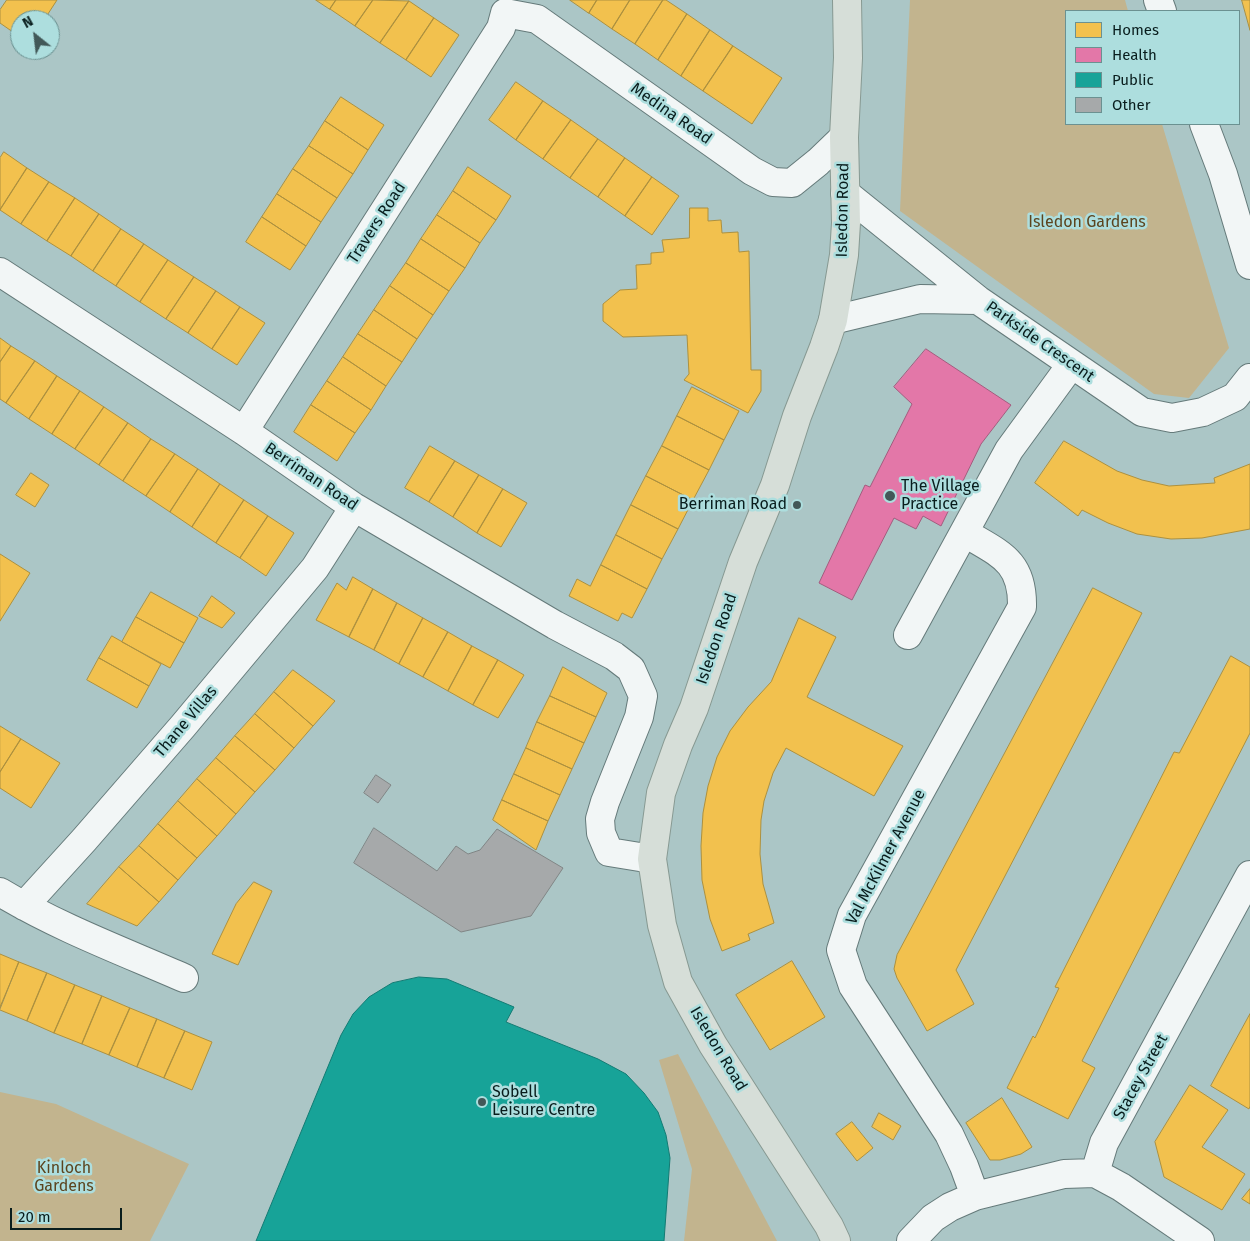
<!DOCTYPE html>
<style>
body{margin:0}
#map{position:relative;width:1250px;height:1241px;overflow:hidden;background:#abc6c6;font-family:"Fira Sans",sans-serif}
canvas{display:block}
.legend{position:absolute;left:1065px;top:10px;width:175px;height:115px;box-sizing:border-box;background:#addede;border:1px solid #6b9191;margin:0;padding:6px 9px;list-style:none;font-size:15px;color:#091d1d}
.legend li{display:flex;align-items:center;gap:10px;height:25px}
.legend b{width:25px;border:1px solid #6b9191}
.north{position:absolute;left:10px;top:10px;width:50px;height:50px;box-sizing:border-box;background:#addede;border:1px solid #6b9191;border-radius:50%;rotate:331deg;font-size:14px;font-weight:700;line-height:20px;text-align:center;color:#091d1d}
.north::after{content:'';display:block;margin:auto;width:18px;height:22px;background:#425858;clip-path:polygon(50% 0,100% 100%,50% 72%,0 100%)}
.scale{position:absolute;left:10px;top:1208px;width:112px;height:22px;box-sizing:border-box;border:2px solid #091d1d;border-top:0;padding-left:6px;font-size:15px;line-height:18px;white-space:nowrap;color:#091d1d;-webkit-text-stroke:4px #addede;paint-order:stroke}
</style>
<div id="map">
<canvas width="1250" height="1241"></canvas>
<ul class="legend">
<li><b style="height:14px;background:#f2c14e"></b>Homes</li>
<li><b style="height:14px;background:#e377a8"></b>Health</li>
<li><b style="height:14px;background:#17a398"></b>Public</li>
<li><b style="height:14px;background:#a6a9aa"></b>Other</li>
</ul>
<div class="north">N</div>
<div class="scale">20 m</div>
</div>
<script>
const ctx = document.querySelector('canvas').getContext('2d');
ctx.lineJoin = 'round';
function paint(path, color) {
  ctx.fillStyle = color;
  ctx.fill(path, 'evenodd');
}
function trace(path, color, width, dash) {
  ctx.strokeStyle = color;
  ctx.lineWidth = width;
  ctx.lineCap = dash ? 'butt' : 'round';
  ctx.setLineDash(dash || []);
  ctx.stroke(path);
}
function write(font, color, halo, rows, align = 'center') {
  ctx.font = font + ' "Fira Sans",sans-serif';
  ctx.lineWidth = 5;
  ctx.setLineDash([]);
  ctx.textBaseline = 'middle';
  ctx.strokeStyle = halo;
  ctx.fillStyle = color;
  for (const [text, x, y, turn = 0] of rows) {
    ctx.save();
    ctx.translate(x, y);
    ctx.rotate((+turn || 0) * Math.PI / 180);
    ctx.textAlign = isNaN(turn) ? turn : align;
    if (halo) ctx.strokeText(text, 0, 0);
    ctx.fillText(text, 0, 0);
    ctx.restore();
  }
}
paint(new Path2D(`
 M910,0H1125L1128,11H1066V124H1162L1229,348L1189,398L1154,394L900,211Z
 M678,1054L777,1241H684L692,1169L659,1060Z
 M0,1092L56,1104L189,1164L150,1241H0Z`), '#c2b48e');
const homes = new Path2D(`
 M7,0H57L44,20H20V37L0,23V10Z
 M316,0H336L330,9Z
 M336,0H373L355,26L330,9Z
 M373,0L409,1L380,43L355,26Z
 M570,0H597L589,13Z
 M597,0H630L612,29L589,13Z
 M630,0H663L635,44L612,29Z
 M663,0H666L687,14L658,60L635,44Z
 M1242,0H1250V30Z
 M409,1L434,18L406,60L380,43Z
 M687,14L710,30L681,76L658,60Z
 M434,18L459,35L431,77L406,60Z
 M710,30L733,46L703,91L681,76Z
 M733,46L782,78L752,124L703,91Z
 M516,82L543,101L516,140L489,120Z
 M341,97L384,125L368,150L325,121Z
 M543,101L571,120L543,159L516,140Z
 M571,120L598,139L570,178L543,159Z
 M325,121L368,150L353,174L309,146Z
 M598,139L625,158L598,197L570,178Z
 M309,146L353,174L337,198L293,169Z
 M4,152L27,168L0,210V158Z
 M625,158L652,177L625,216L598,197Z
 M468,167L511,196L496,220L453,191Z
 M27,168L49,182L21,224L0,210Z
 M293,169L337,198L321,222L277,194Z
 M652,177L679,196L652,235L625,216Z
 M49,182L75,198L47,241L21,224Z
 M453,191L496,220L480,243L437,215Z
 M277,194L321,222L306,246L262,217Z
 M75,198L99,214L71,256L47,241Z
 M690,208H708V221L721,220L722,233L738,232L739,252L749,251L751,370H761V391L748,413L684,380L689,374L687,335L623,337L603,321V304L620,290L637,289L636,265L651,264V253L664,252L662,240L689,238Z
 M99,214L121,229L93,271L71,256Z
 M437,215L480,243L465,268L421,239Z
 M262,217L306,246L290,270L246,242Z
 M121,229L144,244L116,286L93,271Z
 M421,239L465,268L449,291L406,263Z
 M144,244L168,260L140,302L116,286Z
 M168,260L194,277L166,319L140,302Z
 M406,263L449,291L433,315L390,286Z
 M194,277L216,291L188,333L166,319Z
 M390,286L433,315L417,339L374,310Z
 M216,291L240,307L212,349L188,333Z
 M240,307L265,323L237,365L212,349Z
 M374,310L417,339L402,362L358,334Z
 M358,334L402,362L386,386L343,357Z
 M0,338L11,346L0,362Z
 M11,346L35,361L6,403L0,399V362Z
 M343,357L386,386L371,410L327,381Z
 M35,361L57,376L29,419L6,403Z
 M57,376L80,391L52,434L29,419Z
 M327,381L371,410L355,433L311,405Z
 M692,387L739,411L724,440L677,416Z
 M80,391L104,407L75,449L52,434Z
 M311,405L355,433L337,461L294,432Z
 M104,407L128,423L99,465L75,449Z
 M677,416L724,440L709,470L662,446Z
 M128,423L151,439L123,481L99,465Z
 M151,439L175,454L146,496L123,481Z
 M1064,441L1117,471L1142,480L1169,486L1215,483L1214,478L1250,464V529L1202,538L1171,539L1137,534L1108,523L1082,510L1078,516L1035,483Z
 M430,446L455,461L429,502L405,488Z
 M662,446L709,470L693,500L646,476Z
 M175,454L198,469L170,512L146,496Z
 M455,461L479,475L453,517L429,502Z
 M198,469L220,484L192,527L170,512Z
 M31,473L49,485L35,507L16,495Z
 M479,475L503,489L477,533L453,517Z
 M646,476L693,500L678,529L631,505Z
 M220,484L244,500L216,543L192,527Z
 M503,489L527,503L501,547L477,533Z
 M244,500L268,516L240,558L216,543Z
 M631,505L678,529L662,559L616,535Z
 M268,516L294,533L266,576L240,558Z
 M616,535L662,559L647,589L601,565Z
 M0,554L30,573L0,621Z
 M601,565L647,589L632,618L622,613L618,621L569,596L577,579L590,586Z
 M353,577L373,589L349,637L316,620L337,583L346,590Z
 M1093,588L1142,613L956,970L974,1004L927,1031L897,978L894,969L897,955Z
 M373,589L397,603L374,650L349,637Z
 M151,592L198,618L184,643L136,617Z
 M212,596L235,613L222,628L199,616Z
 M397,603L423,618L399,664L374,650Z
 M136,617L184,643L170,668L122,642Z
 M423,618L448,632L423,677L399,664Z
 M799,618L836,637L807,697L903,746L874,796L786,748L773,773L764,801L761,820L760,854L763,884L774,923L748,934L750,940L722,951L710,919L702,880L701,846L703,813L708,786L717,757L730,731L748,707L771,682Z
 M448,632L472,646L448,691L423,677Z
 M112,636L161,664L149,686L99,658Z
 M472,646L498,660L473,705L448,691Z
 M1231,656L1250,667V733L1082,1061L1095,1068L1068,1119L1007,1088L1033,1036L1035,1038L1059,988L1055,987L1174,752L1179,753Z
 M99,658L149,686L137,708L87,680Z
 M498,660L524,675L498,718L473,705Z
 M563,667L607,693L596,717L550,696Z
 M293,670L335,701L313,726L274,692Z
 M274,692L313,726L294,748L255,714Z
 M550,696L596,717L584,743L537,722Z
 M255,714L294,748L275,770L235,736Z
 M537,722L584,743L572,769L526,748Z
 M0,726L21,739L0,772Z
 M235,736L275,770L255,792L216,758Z
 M21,739L60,763L31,808L0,788V772Z
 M526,748L572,769L560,795L514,774Z
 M216,758L255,792L236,814L197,779Z
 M514,774L560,795L548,821L502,800Z
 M197,779L236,814L217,836L178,801Z
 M502,800L548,821L536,850L493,820Z
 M178,801L217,836L197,858L158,824Z
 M158,824L197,858L178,880L139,846Z
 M139,846L178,880L159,902L119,867Z
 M119,867L159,902L137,926L87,904Z
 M254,882L272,891L238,965L212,954L236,904Z
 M0,954L19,962L0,1007Z
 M792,961L825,1017L770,1050L736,995Z
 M19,962L47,973L27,1021L0,1010Z
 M47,973L75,985L54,1033L27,1021Z
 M75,985L102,996L82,1044L54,1033Z
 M102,996L130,1008L109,1055L82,1044Z
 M130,1008L157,1019L137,1067L109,1055Z
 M1250,1014V1106L1249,1109L1211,1086Z
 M157,1019L185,1031L164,1078L137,1067Z
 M185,1031L212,1042L192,1090L164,1078Z
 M1190,1085L1228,1110L1202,1147L1245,1174L1222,1210L1164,1177L1155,1142Z
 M1002,1098L1032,1147L1021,1154L1000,1160H990L966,1123Z
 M879,1113L901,1126L893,1140L872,1127Z
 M852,1122L873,1148L857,1161L836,1134Z
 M1250,1189V1204L1242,1199Z`);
paint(homes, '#f2c14e');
trace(homes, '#ac903f', 1);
const health = new Path2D(`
 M926,349L1011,405L981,444L941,526L923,516L916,529L894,518L852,600L819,583L865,485L870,487L912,404L894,387Z`);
paint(health, '#e377a8');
trace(health, '#a25c7e', 1);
const public = new Path2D(`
 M419,977L447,979L514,1007L506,1022L598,1059L626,1074L644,1093L658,1112L666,1135L670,1158L664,1241H256L341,1035L353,1014L369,997L392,983Z`);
paint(public, '#17a398');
trace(public, '#137b73', 1);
const building = new Path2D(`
 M376,775L391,785L378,803L364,793Z
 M374,828L437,871L456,846L468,854L480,850L497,829L563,868L531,916L461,932L354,863Z`);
paint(building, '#a6a9aa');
trace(building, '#808585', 1);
const minor = new Path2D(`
 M1158,0L1162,11
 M505,13L537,19L752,171L773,182L792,183L818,162L844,137
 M1204,124L1223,174L1250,265
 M845,193L978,300L1142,412L1172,418L1203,412L1235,397L1250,378
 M0,272L244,431L354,507L555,625L614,656L631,669L643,696L639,717L605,802L600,819L601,833L609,852L652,859
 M833,320L920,299L978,300
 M244,431L501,28L505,13
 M965,533C1000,554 1023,561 1022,607L852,915L841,950L853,986L949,1134L964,1166L975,1196
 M908,635L1009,450L1071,365
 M0,892C58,927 122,951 184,978
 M24,906L84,840L183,726L315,568L354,507
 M1095,1173L1121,1187L1200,1241
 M911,1241L933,1218L950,1207L975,1196L1064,1174L1095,1173L1104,1143L1250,875`);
const trunk = new Path2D(`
 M836,1241L829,1226L713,1045L678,982L662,925L652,859L661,793L678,745L694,708L743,562L775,485L797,416L824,347L833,320L844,255L846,223L844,137L848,58L847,0`);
trace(minor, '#657a7a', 30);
trace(trunk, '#879992', 30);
trace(minor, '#f2f6f6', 28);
trace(trunk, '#d6ded8', 28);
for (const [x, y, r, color] of [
 [890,496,6,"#425858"],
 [797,505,5,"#425858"],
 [482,1102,5,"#425858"]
]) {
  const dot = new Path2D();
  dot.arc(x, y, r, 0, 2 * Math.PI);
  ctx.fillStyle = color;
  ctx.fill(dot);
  trace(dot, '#addede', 2);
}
write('16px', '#091d1d', '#addede', [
 ["Medina Road",671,114,35],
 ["Isledon Road",843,210,-89],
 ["Travers Road",377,223,-57],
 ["Parkside Crescent",1040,342,35],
 ["Berriman Road",311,477,34],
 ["Isledon Road",717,639,-71],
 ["Thane Villas",186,722,-50],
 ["Val McKilmer Avenue",886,857,-62],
 ["Isledon Road",718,1049,59],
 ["Stacey Street",1141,1077,-61]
]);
write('16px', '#5c441e', '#addede', [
 ["Isledon Gardens",1087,223],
 ["Kinloch",64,1169],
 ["Gardens",64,1187]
]);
write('16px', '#091d1d', '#addede', [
 ["The Village",901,487],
 ["Practice",901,505],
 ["Berriman Road",787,505,"right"],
 ["Sobell",492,1093],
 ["Leisure Centre",492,1111]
], 'left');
</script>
